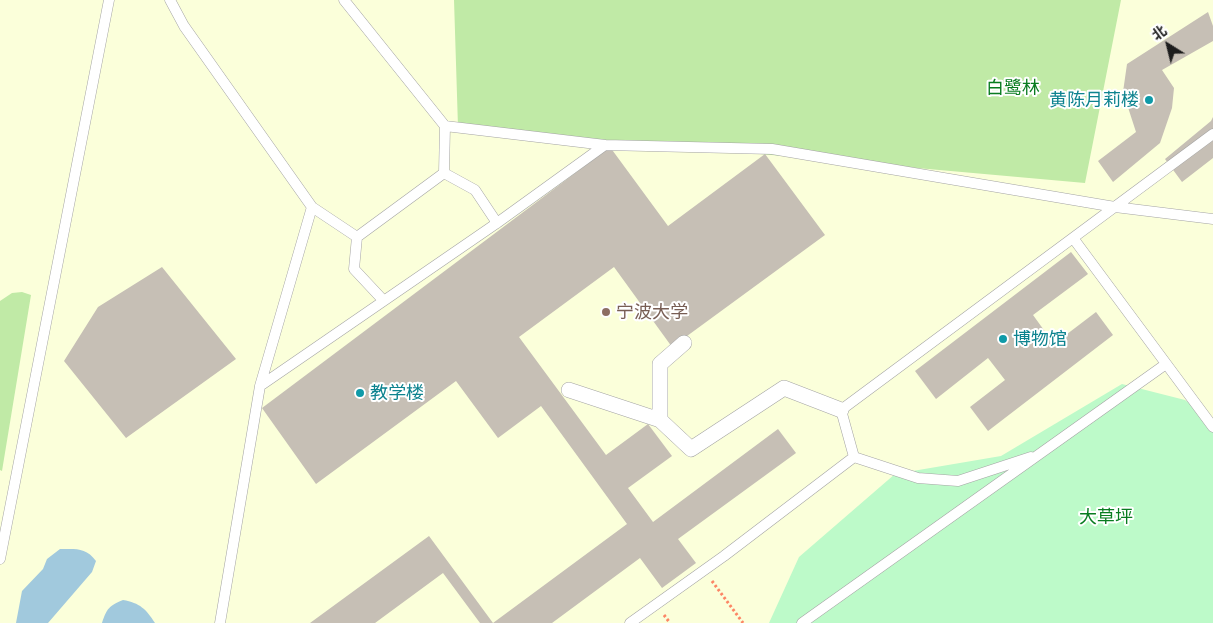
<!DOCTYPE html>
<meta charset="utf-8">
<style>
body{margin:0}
#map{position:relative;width:1213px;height:623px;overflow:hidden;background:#eeebe2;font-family:"Public Sans","Noto Sans SC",sans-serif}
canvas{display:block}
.north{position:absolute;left:1143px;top:20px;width:50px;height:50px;-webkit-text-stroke:4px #fff;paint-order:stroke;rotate:324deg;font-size:14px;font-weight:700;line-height:20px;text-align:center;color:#1d1d1d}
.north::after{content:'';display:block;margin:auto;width:18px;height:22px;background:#1d1d1d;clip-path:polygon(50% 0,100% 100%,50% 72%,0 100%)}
</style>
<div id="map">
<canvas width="1213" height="623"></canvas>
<div class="north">北</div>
</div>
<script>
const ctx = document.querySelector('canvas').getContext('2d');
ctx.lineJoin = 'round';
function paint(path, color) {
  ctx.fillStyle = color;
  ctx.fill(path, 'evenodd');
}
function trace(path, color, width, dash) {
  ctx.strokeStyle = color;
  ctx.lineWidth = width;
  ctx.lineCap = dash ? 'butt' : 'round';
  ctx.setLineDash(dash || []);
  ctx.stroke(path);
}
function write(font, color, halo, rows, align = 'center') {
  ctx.font = font + ' "Public Sans","Noto Sans SC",sans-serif';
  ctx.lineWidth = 4;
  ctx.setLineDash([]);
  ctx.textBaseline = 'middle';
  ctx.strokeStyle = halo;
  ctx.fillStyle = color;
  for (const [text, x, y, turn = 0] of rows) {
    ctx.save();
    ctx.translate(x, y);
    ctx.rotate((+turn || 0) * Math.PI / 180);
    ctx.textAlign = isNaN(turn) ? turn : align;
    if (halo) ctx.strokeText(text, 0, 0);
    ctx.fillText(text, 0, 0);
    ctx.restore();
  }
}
paint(new Path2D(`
 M0,0H1213V623H0Z`), '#fbffda');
paint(new Path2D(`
 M454,0H1121L1085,183L458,127Z
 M22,292L31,295L2,471L0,470V301L12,293Z`), '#c0eaa6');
paint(new Path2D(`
 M1122,384L1185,400L1213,422V623H769L799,557L895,474L1001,456Z`), '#bdfac9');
paint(new Path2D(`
 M60,549C75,549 86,547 96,561L92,572L48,623H16L22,591L43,569L47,559Z
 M123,600C140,603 146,609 155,623H102C107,608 109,606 123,600Z`), '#a1c9dd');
paint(new Path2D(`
 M1208,12L1213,26V41L1162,70L1174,88L1172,108L1160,143L1113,182L1098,161L1136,132L1123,92L1127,64Z
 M1213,117V158L1182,182L1165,159L1211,121Z
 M610,147L668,226L765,154L825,235L672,347L614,267L519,337L606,455L648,424L672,456L628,488L653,522L778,429L796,453L678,539L696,563L662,588L640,558L552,623H480L443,573L375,623H310L429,536L493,623L627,524L541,406L498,438L456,381L316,484L262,408Z
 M1071,252L1088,274L1033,315L1054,344L1096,312L1113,335L988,431L970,407L1005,380L988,358L936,399L915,371Z
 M162,267L236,359L126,438L64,361L98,307Z`), '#c6bfb5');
const service = new Path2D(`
 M170,0L184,26L312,207L260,386L220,623
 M344,0L445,126L605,145L772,149L1115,207L1213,219
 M444,173L475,190L497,223
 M312,207L357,237L444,173L445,126
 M357,237L354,269L383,300
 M1073,238L1213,427
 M260,386L497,223L605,145
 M854,457L841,410L1213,134
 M854,457L918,478L958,481L1031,457
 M0,559L109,0
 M630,623L724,556L854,457
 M802,623L1166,364`);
const pedestrian = new Path2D(`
 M569,390L660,420L691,449L784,388L841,410
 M660,420V364L684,343`);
trace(service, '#a4a4a4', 11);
trace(pedestrian, '#a4a4a4', 16);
trace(new Path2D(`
 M712,581L743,623
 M664,615L670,623`), '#fc8665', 3, [2.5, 2.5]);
trace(service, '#fff', 10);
trace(pedestrian, '#fff', 15);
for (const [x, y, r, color] of [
 [1149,100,5,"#0f9aa8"],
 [606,312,5,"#8d6e63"],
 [1003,339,5,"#0f9aa8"],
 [360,393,5,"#0f9aa8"]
]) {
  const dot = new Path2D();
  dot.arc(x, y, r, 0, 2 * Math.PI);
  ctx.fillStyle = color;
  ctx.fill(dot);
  trace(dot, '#fff', 2);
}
write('18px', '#097c20', '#fff', [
 ["白鹭林",1013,88],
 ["大草坪",1106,517]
]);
write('18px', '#0d838f', '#fff', [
 ["黄陈月莉楼",1139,100,"right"],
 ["博物馆",1013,339],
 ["教学楼",370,393]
], 'left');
write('18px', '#785e54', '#fff', [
 ["宁波大学",616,312]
], 'left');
</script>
